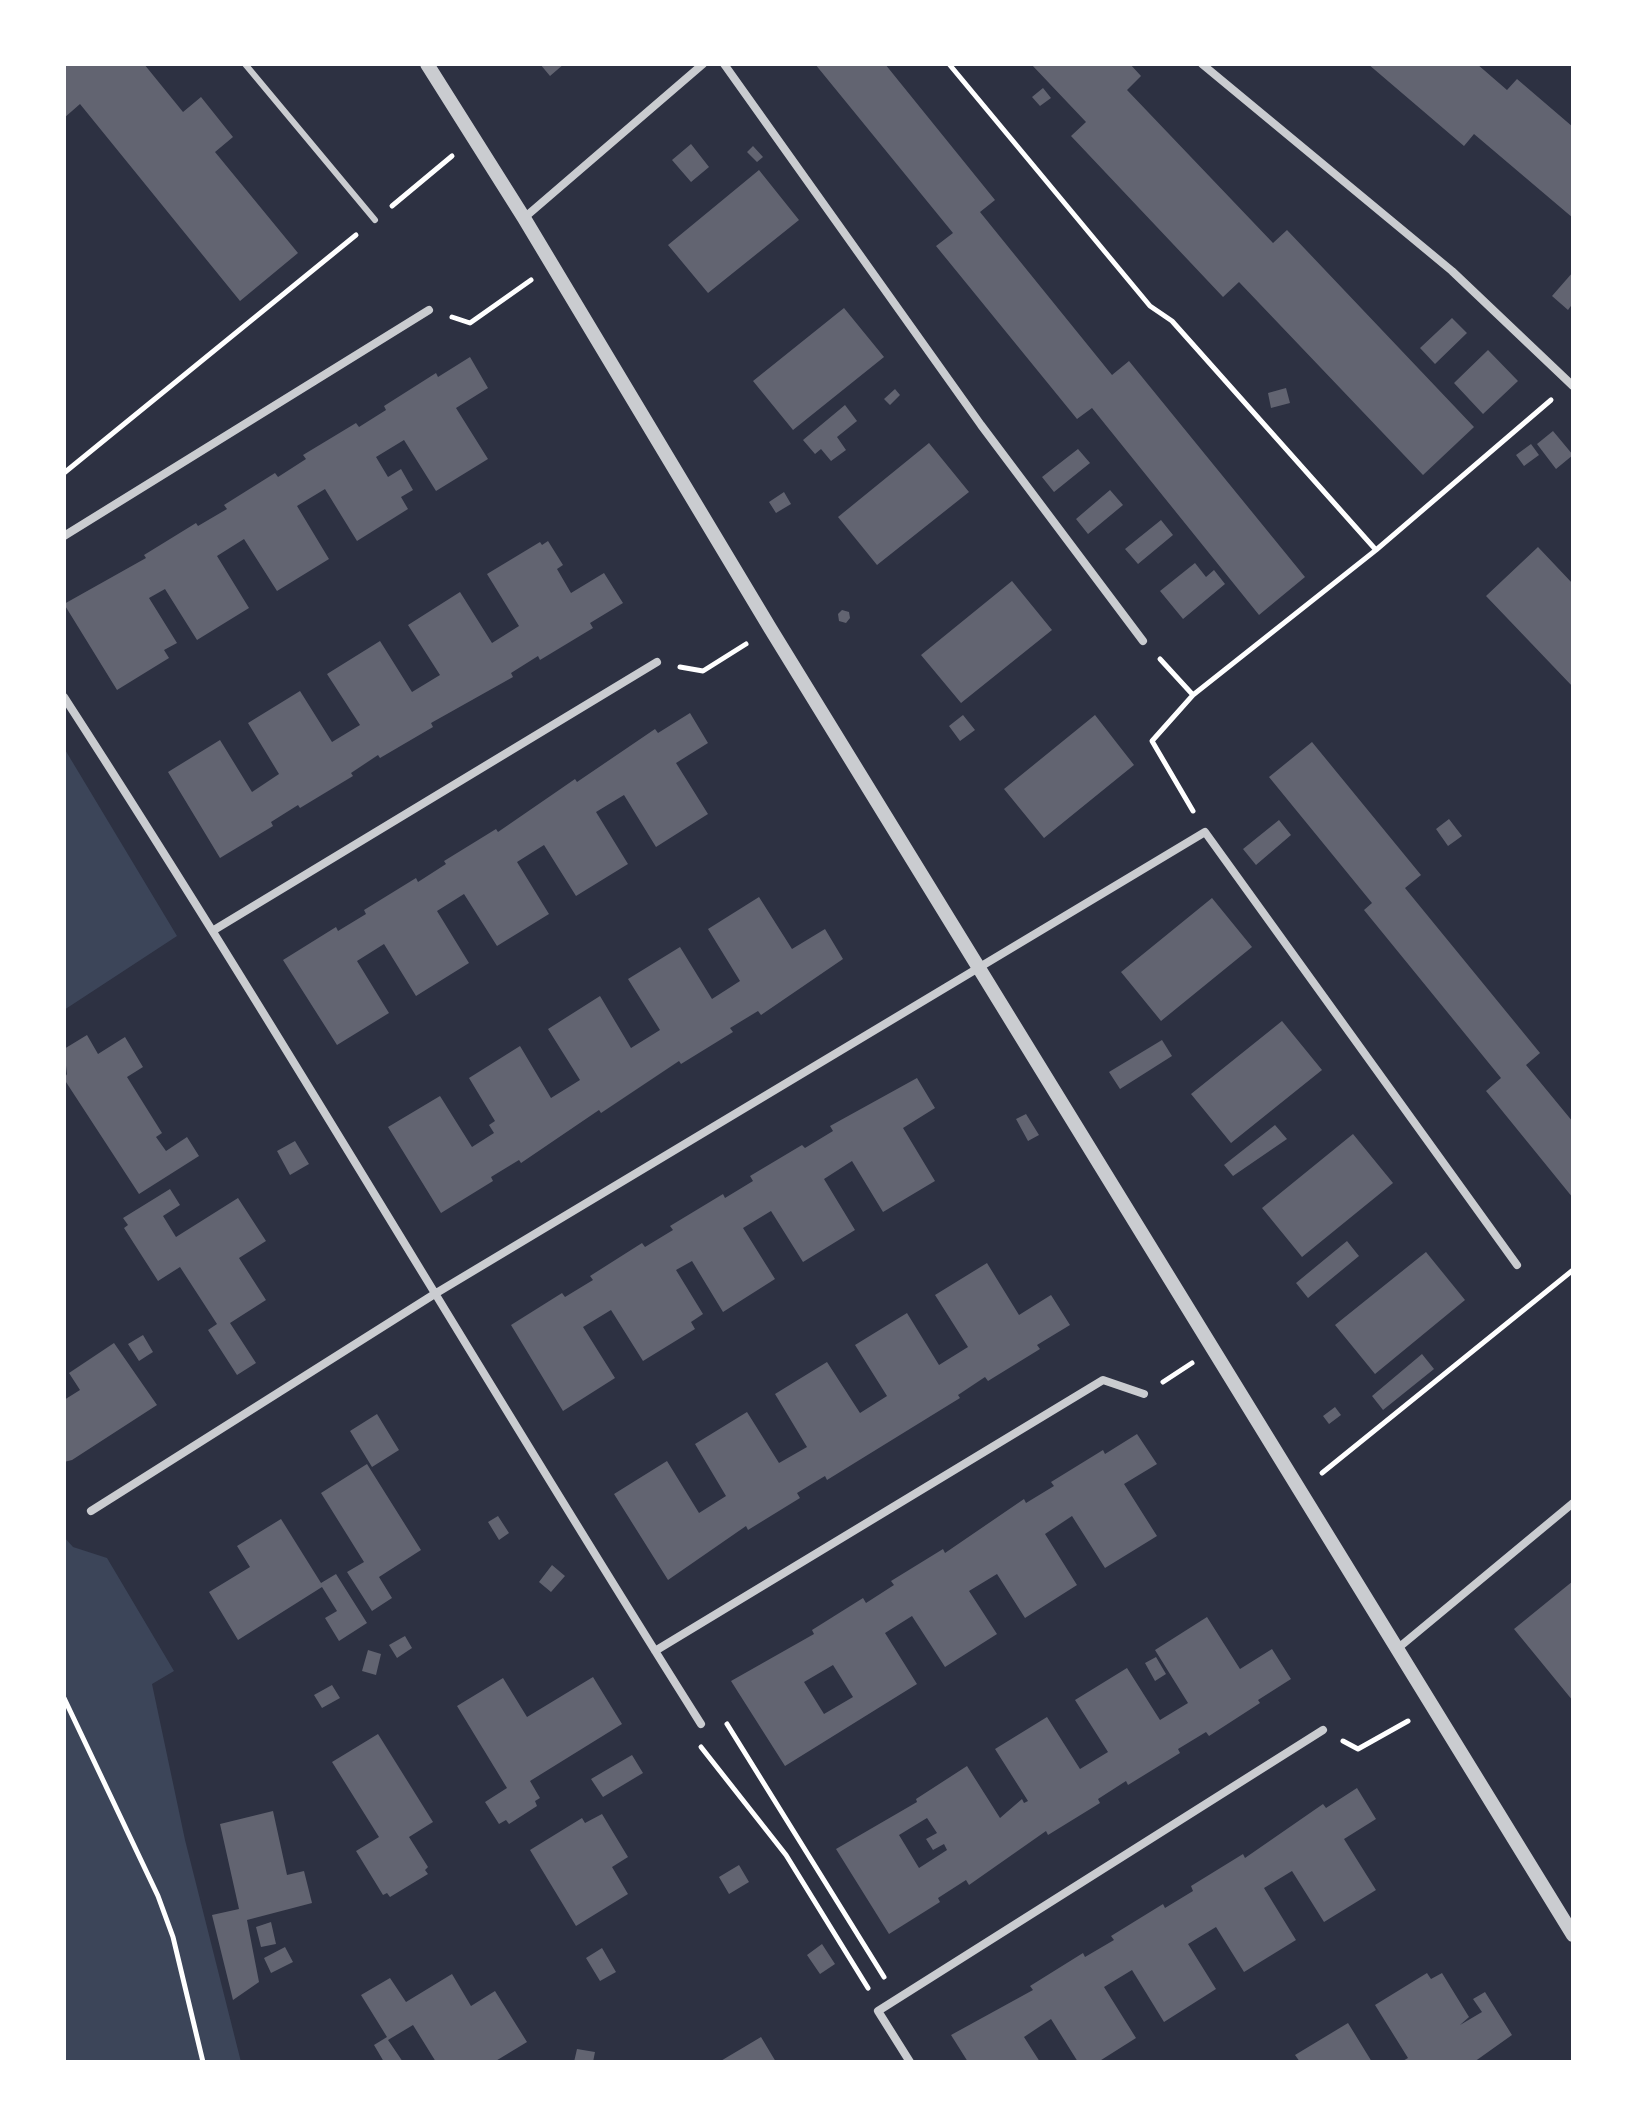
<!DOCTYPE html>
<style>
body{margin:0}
#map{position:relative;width:1637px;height:2126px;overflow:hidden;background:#2d3142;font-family:"Source Sans 3",sans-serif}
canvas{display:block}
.frame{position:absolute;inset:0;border:66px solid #fff;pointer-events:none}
</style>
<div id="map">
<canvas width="1637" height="2126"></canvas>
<div class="frame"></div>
</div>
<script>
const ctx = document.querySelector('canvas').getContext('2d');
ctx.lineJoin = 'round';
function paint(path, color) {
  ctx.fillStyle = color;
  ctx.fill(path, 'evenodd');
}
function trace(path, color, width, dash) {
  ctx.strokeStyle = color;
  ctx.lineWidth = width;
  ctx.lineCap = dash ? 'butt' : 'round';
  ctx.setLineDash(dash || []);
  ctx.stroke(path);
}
paint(new Path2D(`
 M64,748L177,936L64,1010Z
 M64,1537L73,1547L107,1558L174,1671L152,1684L185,1840L241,2062H64Z`), '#3c4559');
paint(new Path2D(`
 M64,64H144L183,112L201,97L233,137L215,152L298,253L240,301L80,104L64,118Z
 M540,64H564L550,76Z
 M815,64H885L995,200L980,212L1112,375L1129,361L1305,577L1259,615L1092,408L1077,419L936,246L953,233Z
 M1031,64H1130L1141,76L1127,90L1273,243L1287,230L1474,427L1423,475L1239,282L1223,297L1071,136L1086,122Z
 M1368,64H1477L1507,90L1517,79L1573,127V218L1474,134L1464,146Z
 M1043,88L1051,98L1040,106L1032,97Z
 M691,144L709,167L691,182L672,160Z
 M753,146L763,157L757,162L747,152Z
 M759,170L799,220L708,293L668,245Z
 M1573,272V303L1568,310L1552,296Z
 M844,308L884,357L793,430L753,381Z
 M1452,318L1467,333L1435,364L1420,348Z
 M1488,350L1518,381L1483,414L1454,383Z
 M470,357L488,388L456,408L488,459L436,491L404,440L376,457L388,477L401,469L413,490L401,497L408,509L357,541L325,489L297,506L329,559L277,591L244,539L217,556L249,608L197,640L165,589L149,598L177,643L164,650L169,658L117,690L64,604L146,558L144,555L196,523L198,526L227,509L224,505L275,473L278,477L306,459L303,455L356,423L359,427L386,410L384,406L436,373L438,377Z
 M1286,388L1290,403L1271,408L1268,393Z
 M895,389L900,395L890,405L884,399Z
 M845,405L857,421L837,437L846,450L831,461L821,449L815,454L803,440Z
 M1553,431L1573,455L1556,469L1537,444Z
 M929,443L969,492L877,565L838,517Z
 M1531,444L1539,455L1524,466L1516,455Z
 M1078,449L1090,463L1054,492L1042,477Z
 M1110,490L1123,505L1088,534L1076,519Z
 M784,492L791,504L776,513L769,502Z
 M1161,520L1173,535L1138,564L1125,549Z
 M548,541L563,565L557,569L571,593L604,573L623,603L590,623L593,628L540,660L538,656L511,673L513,677L431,723L433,727L380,758L378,755L351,773L353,776L300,808L298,805L271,822L273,826L220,858L168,772L220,740L252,792L279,774L248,723L300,691L332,742L360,725L327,674L380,641L412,692L440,675L408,625L460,592L492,643L519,626L487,574L540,542L542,545Z
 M1538,547L1573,584V687L1486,596Z
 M1195,563L1206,577L1214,570L1225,584L1183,619L1160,591Z
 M1012,581L1052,630L961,703L921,655Z
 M842,610L849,612L850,618L846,623L839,621L838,614Z
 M690,713L708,743L676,763L708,814L656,847L624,795L596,812L628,864L576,896L544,845L517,862L549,914L497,946L464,894L437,911L469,963L416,996L384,944L357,961L389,1013L337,1045L283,960L336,927L338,931L366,914L364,910L416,878L418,882L446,864L444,861L496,829L498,832L575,779L577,782L655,729L658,733Z
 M963,715L975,730L960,741L949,726Z
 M1095,715L1134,765L1044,838L1004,789Z
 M1312,742L1421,875L1405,888L1540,1053L1526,1065L1573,1122V1198L1486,1091L1501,1078L1364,910L1372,903L1269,777Z
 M1449,819L1462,836L1448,846L1436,829Z
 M1279,820L1291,835L1256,865L1243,849Z
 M759,897L792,949L825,929L843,959L761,1015L758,1011L730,1028L733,1032L681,1064L679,1061L601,1113L599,1110L521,1163L519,1160L491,1177L493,1181L441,1213L388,1127L440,1096L472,1147L494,1133L489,1125L495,1121L469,1078L520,1046L551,1098L580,1080L548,1029L600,996L631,1048L660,1030L628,979L680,947L712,999L740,981L708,929Z
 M1212,898L1252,947L1161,1021L1121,972Z
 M1282,1021L1322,1070L1231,1143L1191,1094Z
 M87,1035L98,1054L125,1037L143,1067L127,1077L162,1133L156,1137L166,1151L187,1137L199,1156L139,1194L64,1079L67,1074L64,1049Z
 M1162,1040L1172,1056L1120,1089L1109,1072Z
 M917,1078L935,1108L903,1128L935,1181L883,1212L852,1161L824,1179L855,1230L803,1262L771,1211L743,1228L775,1279L723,1312L692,1261L676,1270L703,1314L691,1322L695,1329L643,1361L611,1310L583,1327L615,1378L563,1411L511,1325L562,1293L565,1297L593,1280L590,1276L642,1243L645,1247L673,1230L670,1226L723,1194L725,1198L753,1181L750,1176L802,1145L805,1148L833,1131L830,1126Z
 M1026,1114L1039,1135L1028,1141L1016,1119Z
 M1275,1125L1287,1139L1233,1176L1224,1165Z
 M1353,1134L1393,1183L1302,1257L1262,1208Z
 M295,1141L309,1164L290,1175L277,1151Z
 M170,1189L180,1205L163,1216L176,1237L238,1198L266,1241L239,1258L266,1300L230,1323L256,1363L237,1375L208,1330L217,1324L180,1267L158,1281L124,1228L128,1225L123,1218Z
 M1347,1241L1359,1256L1308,1298L1296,1283Z
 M1426,1252L1465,1300L1375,1374L1335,1325Z
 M987,1263L1019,1315L1051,1295L1070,1325L1037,1345L1040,1349L988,1381L985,1377L958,1395L960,1398L827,1480L825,1476L797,1493L800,1498L748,1530L746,1526L668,1580L614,1494L667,1461L699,1513L726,1496L695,1444L747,1412L779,1463L807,1447L775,1394L827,1362L860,1413L887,1396L855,1345L907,1313L939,1365L968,1347L935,1295Z
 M143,1335L153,1352L139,1361L128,1344Z
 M114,1343L157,1405L72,1460L64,1462V1400L80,1390L69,1373Z
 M1422,1354L1434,1369L1383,1410L1372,1396Z
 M1335,1407L1341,1415L1329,1424L1323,1416Z
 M377,1414L399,1450L372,1467L350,1431Z
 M1137,1434L1157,1464L1124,1484L1157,1536L1105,1568L1072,1516L1045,1534L1077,1585L1025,1618L997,1574L969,1591L997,1634L945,1667L912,1616L885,1633L917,1684L785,1766L731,1681L814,1634L812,1630L863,1598L866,1603L894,1585L891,1581L943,1549L945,1553L1024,1499L1026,1503L1054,1486L1051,1482L1103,1450L1105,1454ZM833,1665L853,1697L824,1714L804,1682Z
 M367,1464L421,1550L379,1577L392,1598L372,1611L347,1572L364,1562L321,1493Z
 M498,1516L509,1533L499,1540L488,1522Z
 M281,1519L321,1583L336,1574L367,1623L339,1641L325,1618L337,1611L322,1587L238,1640L209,1592L250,1567L237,1546Z
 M552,1565L565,1576L551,1592L539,1582Z
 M1573,1581V1701L1514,1629Z
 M1207,1617L1240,1669L1272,1649L1291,1679L1258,1700L1260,1703L1209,1736L1206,1732L1178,1749L1180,1753L1128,1785L1126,1781L1098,1799L1100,1803L1048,1835L1046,1831L969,1885L966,1880L938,1898L940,1902L889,1934L836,1849L917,1802L916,1799L967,1766L1000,1818L1022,1799L1024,1803L1028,1801L995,1749L1047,1717L1080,1769L1108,1752L1075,1700L1127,1668L1160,1720L1188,1703L1155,1650ZM927,1818L937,1833L926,1839L933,1850L944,1844L947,1850L919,1868L899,1835Z
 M405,1636L412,1648L397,1658L389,1645Z
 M368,1650L381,1654L376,1675L362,1671Z
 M1156,1657L1166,1674L1155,1681L1145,1663Z
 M593,1677L622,1724L530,1781L540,1798L535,1801L537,1806L509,1824L506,1820L499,1824L485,1802L507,1788L457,1706L503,1678L527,1717Z
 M332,1685L340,1698L322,1708L314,1695Z
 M378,1734L433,1822L409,1837L428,1867L425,1870L428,1874L390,1897L387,1893L383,1895L356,1851L379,1837L332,1762Z
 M632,1755L643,1773L603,1797L591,1779Z
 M1357,1788L1376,1819L1344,1839L1376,1890L1324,1922L1292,1871L1264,1888L1296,1940L1244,1972L1216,1927L1188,1944L1216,1989L1164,2022L1132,1970L1104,1987L1136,2038L1098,2062H1078L1051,2019L1024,2037L1040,2062H968L951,2035L1033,1990L1030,1986L1083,1953L1085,1957L1114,1940L1111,1936L1163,1904L1165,1908L1193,1891L1191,1886L1243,1854L1245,1858L1323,1804L1326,1808Z
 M273,1811L287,1875L304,1871L312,1903L247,1920L259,1982L233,2000L212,1915L239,1909L220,1824Z
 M602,1814L628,1857L612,1867L628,1894L576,1926L530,1850L582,1818L585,1823Z
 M739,1865L749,1882L729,1894L719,1877Z
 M271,1922L276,1944L261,1947L256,1927Z
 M822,1944L835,1964L820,1974L807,1955Z
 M285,1947L293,1962L271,1973L264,1958Z
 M602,1948L616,1972L600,1981L586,1958Z
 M1427,1973L1431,1979L1442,1973L1469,2017L1460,2025L1482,2012L1473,1999L1485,1992L1512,2035L1474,2062H1401L1408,2058L1375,2005Z
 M452,1974L471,2006L495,1991L527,2042L494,2062H436L413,2025L388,2040L403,2062H384L374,2045L387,2037L361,1995L390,1978L406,2002Z
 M1348,2023L1372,2062H1300L1295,2055Z
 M761,2037L776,2062H719Z
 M577,2049L595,2052L593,2062H574Z`), '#626471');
trace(new Path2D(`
 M949,64L1150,306L1172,321L1376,550
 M392,206L452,156
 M452,317L470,323L531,280
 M64,473L356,235
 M1160,659L1193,695
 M680,667L703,671L746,644
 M1193,811L1152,741L1193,695L1376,550L1551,400
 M1163,1382L1192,1363
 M1322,1473L1573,1270
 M64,1698L158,1896L173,1937L203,2062
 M727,1724L884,1977
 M1343,1741L1358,1749L1408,1721
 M701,1747L786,1855L868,1988`), '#fff', 5);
trace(new Path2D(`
 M245,64L375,220`), '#caccd0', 6);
trace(new Path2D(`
 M724,64L981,425L1143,641
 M1202,64L1452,271L1573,386
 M524,218L703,64
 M64,536L429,310
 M64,697C283,1035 486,1384 701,1724
 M214,930L657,662
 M91,1511L433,1295L1205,832L1517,1265
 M1397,1649L1573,1503
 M655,1651L1103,1380L1144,1394
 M910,2062L878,2011L1323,1730`), '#caccd0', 8);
trace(new Path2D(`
 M427,64L524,218L770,628L1573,1935`), '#caccd0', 14);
</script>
